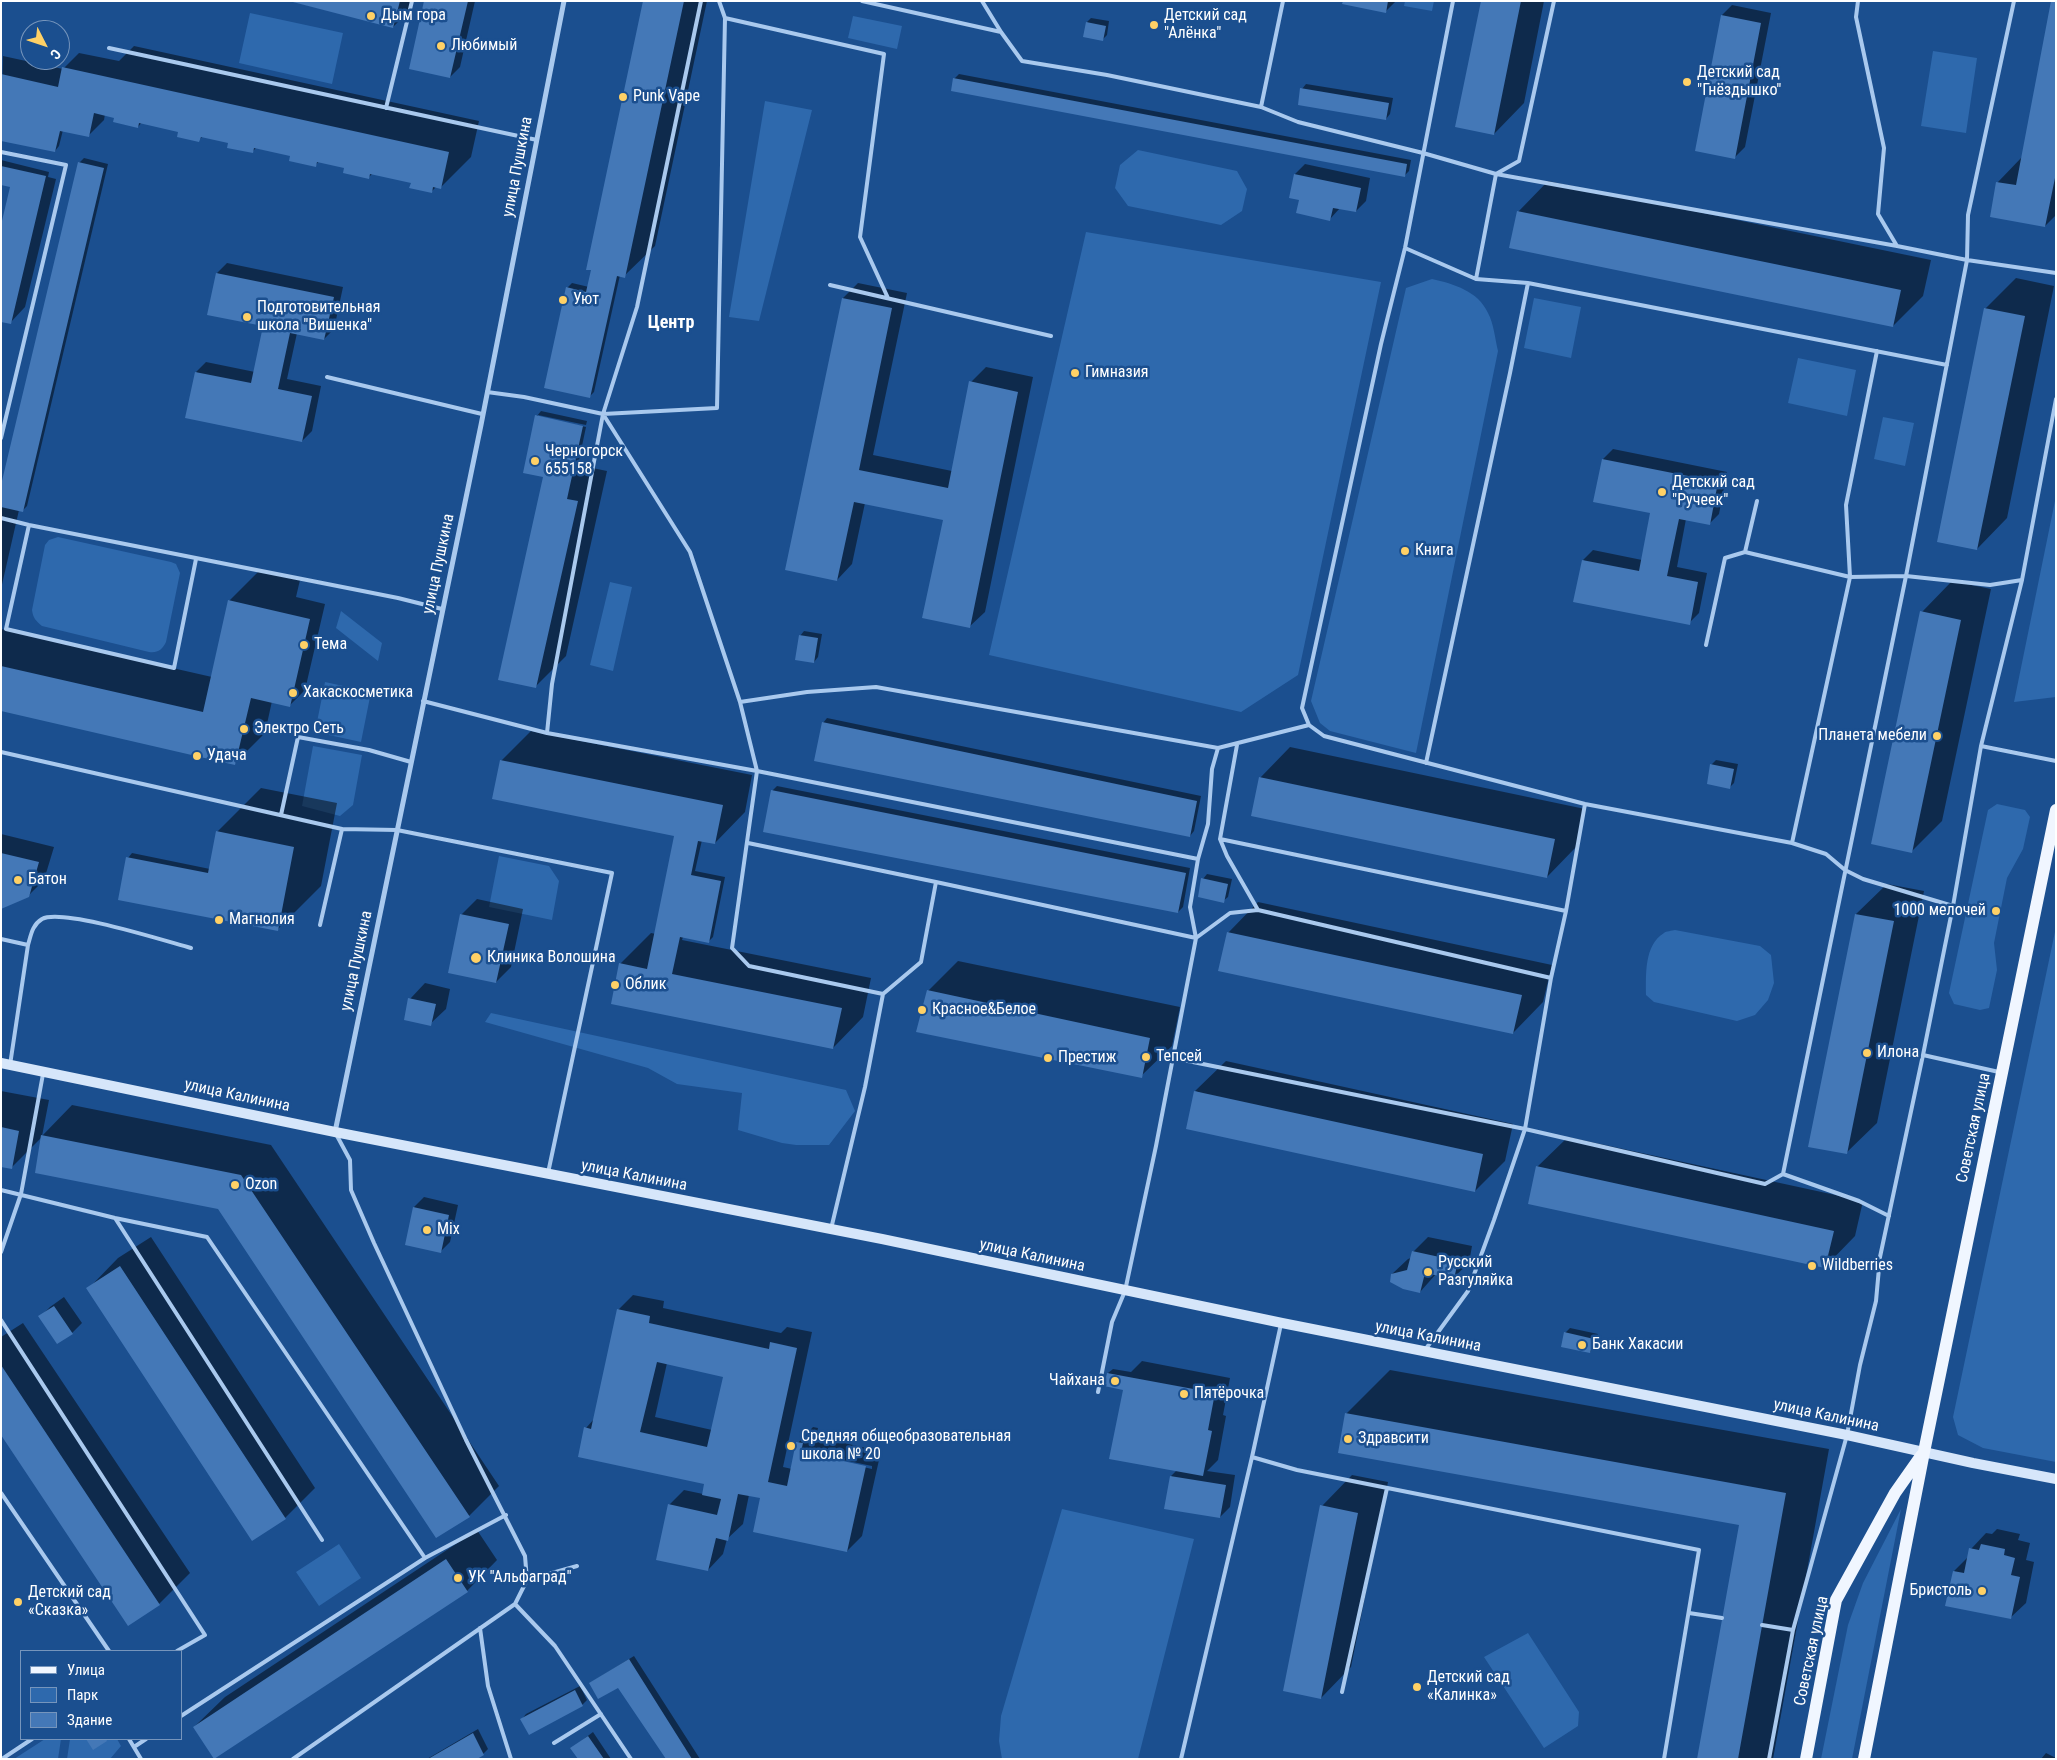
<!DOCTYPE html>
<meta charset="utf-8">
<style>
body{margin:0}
#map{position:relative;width:2057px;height:1760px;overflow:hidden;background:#1b4f8f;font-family:"Roboto Condensed",sans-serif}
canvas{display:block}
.frame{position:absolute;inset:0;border:2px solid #fff;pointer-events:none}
.legend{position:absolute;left:20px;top:1650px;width:162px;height:90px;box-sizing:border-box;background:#1b4f8f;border:1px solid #7695bc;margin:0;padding:6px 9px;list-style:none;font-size:15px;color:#fff}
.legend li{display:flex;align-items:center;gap:10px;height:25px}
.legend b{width:25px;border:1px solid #7695bc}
.north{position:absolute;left:20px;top:20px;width:50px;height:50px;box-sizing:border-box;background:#1b4f8f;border:1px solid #7695bc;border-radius:50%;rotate:131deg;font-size:14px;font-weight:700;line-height:20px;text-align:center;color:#fff}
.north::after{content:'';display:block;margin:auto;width:18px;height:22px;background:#ffd166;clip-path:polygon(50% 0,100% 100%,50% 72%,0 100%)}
</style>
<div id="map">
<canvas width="2057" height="1760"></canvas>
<div class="frame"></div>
<ul class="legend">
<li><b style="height:6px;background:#f0f6ff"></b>Улица</li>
<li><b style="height:14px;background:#2e69ad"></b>Парк</li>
<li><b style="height:14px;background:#4478b7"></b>Здание</li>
</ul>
<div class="north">С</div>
</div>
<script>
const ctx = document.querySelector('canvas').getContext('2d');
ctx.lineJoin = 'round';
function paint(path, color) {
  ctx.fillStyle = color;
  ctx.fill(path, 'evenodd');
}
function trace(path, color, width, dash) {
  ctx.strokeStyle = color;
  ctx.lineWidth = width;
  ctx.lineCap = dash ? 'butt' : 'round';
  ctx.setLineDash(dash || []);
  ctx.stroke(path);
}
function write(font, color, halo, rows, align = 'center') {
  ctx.font = font + ' "Roboto Condensed",sans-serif';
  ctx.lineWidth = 5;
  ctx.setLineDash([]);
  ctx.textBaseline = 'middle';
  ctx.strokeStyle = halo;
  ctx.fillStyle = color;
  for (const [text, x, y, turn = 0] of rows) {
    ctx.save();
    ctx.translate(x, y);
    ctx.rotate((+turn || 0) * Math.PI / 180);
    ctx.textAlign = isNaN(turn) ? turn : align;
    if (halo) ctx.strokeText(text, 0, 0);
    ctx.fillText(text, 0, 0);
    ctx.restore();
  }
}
paint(new Path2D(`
 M1405,1H1434L1432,11L1404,6Z
 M250,13L343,33L332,84L239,63Z
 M853,16L902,26L897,49L848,38Z
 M1933,51L1977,58L1966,133L1921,126Z
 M765,101L812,110L759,321L729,317Z
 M1138,150L1237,171L1247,189L1242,211L1221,225L1128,206L1115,188L1120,165Z
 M1086,232L1381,282L1298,675L1241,712L989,655Z
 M1432,279C1454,284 1478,291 1488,313C1494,324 1495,339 1498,351L1416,753L1330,731L1320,723L1311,701L1406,288Z
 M1534,298L1581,307L1571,358L1524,348Z
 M1798,358L1856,370L1847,416L1788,403Z
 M1883,417L1914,423L1905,466L1874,459Z
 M2056,496V697L2014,702Z
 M58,537L171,562L176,564L180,573L166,642C162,650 158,653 149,652L42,626C36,621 33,618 32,610L45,545L49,540Z
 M610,582L632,587L613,671L590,665Z
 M341,611L382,643L378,661L336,628Z
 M325,682L371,692L361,742L315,732Z
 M313,746L362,755L353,805L340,816L302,806Z
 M1997,804L2025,810L2030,817L2023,849L2007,878L1994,943L1997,970L1989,1008L1980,1010L1954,1004L1949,993L1988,810Z
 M499,856L549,866L559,881L552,920L489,907Z
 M2056,927V1462L1983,1448L1958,1435L1953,1417Z
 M1675,930L1760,946L1771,955L1774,983L1768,1000L1755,1015L1737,1021L1654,1002L1646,995C1646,975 1644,945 1664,933C1666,931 1672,931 1675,930Z
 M491,1013L846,1090L855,1111L829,1145H796L782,1143L738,1130L742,1093L677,1084L648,1068L485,1022Z
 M1062,1509L1194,1539L1138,1759H1002L999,1741L1001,1716Z
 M1901,1509L1852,1759H1821L1848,1625L1863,1583Z
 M339,1544L361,1578L319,1606L296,1572Z
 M1528,1633L1579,1712L1578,1726L1544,1748L1484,1657Z
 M45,1739H61L58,1759H14Z
 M70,1739H117L121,1746L110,1759H67Z`), '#2e69ad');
paint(new Path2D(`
 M291,1H411L408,12L393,27Z
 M426,1H475L460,67L450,77Z
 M644,1H707L655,246L624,276L620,275L594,392L589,397L567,288L572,283L589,287Z
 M1344,1H1396L1385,12Z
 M1482,1H1544L1524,103L1494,134Z
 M2056,1V215L2045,226L1991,216L1998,182L2022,157Z
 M1732,5L1771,13L1745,147L1735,157L1722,15Z
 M1091,18L1109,21L1107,35L1102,40L1087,22Z
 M134,46L479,121L471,157L440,188L436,187L432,191L412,182L373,173L369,177L345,167L319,161L315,166L292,155L256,148L252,152L230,142L203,136L199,140L179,131L142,122L138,127L116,117L105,114L104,120L88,136L63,130L59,146L55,151L1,139L3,56L63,69L79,53L119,61Z
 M959,74L1411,160L1409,171L1404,176L954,79Z
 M1306,84L1393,98L1390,114L1386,119L1302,89Z
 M84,158L108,164L27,506L22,511L19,510L1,589V490L79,163Z
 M1,160L49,172L48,177L56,179L25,307L10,323L12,187L1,183Z
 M1305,164L1370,178L1366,201L1356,211L1340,208L1330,219L1301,199L1295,174Z
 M1548,181L1931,260L1923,296L1893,326L1518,212Z
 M227,263L343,287L334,329L324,339L297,333L287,379L321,386L312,431L302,441L196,372L206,362L255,372L265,326L217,273Z
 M2016,278L2054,286L2007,518L1977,549L1985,309Z
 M858,283L907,293L873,455L952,471L971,382L986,367L1033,377L985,612L969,627L944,519L865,503L852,564L837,580L843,298Z
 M541,411L587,421L586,425L538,415V417L586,427L578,465L607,471L566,656L535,687L545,476L537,416Z
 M1613,449L1727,472L1719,514L1709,524L1686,519L1677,567L1707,573L1699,613L1689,623L1583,560L1593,550L1642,560L1652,512L1595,501L1603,459Z
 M260,570L300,580L296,597L325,604L305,690L290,705L272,701L265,733L235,763L1,710V629L212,677L229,601Z
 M1952,581L1991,589L1942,821L1912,851L1922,612Z
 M804,631L822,634L818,657L814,662L800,636Z
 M827,718L1201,796L1194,831L1190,836L823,723Z
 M531,731L752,775L745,812L715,843L702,840L695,871L725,877L713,937L708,942L683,937L682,940L871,978L863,1017L833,1048L620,964L651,933L656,934L676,836L501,761Z
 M1290,747L1585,809L1577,846L1547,877L1260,778Z
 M1716,760L1738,764L1734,783L1730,787L1711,765Z
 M777,786L1190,868L1183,907L1178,912L764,831L773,790Z
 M261,788L337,803L321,886L277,930L128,858L132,853L210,869L217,832Z
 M1,834L54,847L44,880L28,896L1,907Z
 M1207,874L1232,879L1228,897L1223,901L1203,879Z
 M1887,884L1924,891L1877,1123L1846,1153L1809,1146L1856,914Z
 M477,899L523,909L511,967L496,982L461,915Z
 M1258,902L1552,965L1543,1002L1513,1033L1228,933Z
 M958,961L1180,1007L1172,1046L1141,1076L928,991Z
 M425,983L450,989L446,1009L430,1024L410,999Z
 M1226,1061L1513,1124L1505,1161L1475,1191L1195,1091Z
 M1,1091L49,1100L42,1136L72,1105L271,1145L499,1486L469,1516L219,1208L42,1137L11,1168L1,1166Z
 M1568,1137L1863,1201L1855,1236L1825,1267L1537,1167Z
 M424,1197L458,1205L450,1242L440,1252L414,1207Z
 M151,1237L315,1488L285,1518L88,1289L118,1258Z
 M1428,1237L1472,1246L1469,1263L1453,1278L1436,1274L1420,1292L1392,1274L1408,1259L1411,1258L1413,1252Z
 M633,1295L664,1301L663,1308L781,1333L787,1327L812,1332L783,1467L792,1469L798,1443L813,1427L818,1428L816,1437L881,1451L862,1536L847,1551L762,1497L749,1495L743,1524L727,1539L723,1554L708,1570L669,1505L684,1490L703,1494L706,1483L586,1428L594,1419L618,1310ZM667,1363L725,1376L712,1430L655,1417ZM805,1452L872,1466V1469L805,1454Z
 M64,1297L82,1323L72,1333L40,1317L50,1307Z
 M23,1323L190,1573L159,1604L128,1624L1,1433V1337Z
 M1570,1328L1598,1334L1595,1347L1590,1352L1565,1333Z
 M1142,1361L1230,1378L1223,1415L1226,1416L1218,1460L1207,1471L1235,1475L1230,1507L1220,1517L1171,1476L1177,1470L1124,1389L1108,1373L1113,1369L1131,1372Z
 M1390,1370L1829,1449L1773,1759H1698L1741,1524L1346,1414Z
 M1352,1475L1388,1482L1351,1667L1321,1698L1322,1506Z
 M1997,1529L2020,1534L2018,1540L2030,1543L2026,1560L2034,1562L2026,1603L2010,1618L1954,1571L1969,1556L1971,1549L1986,1533L1992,1534Z
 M477,1530L497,1560L467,1591L194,1727L225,1697Z
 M634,1656L700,1759H668L619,1686L590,1683Z
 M580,1686L587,1700L582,1705L529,1733L522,1719L526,1714Z
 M478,1729L488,1749L483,1754L475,1759H427Z
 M593,1732L611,1759H579L572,1748Z
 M2046,1753L2056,1758V1759H2041Z`), '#0007');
paint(new Path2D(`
 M289,1H400L393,28Z
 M424,1H468L450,78L409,69Z
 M643,1H684L625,278L617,276L590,398L544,388L566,287L586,292L591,270H586Z
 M1343,1H1388L1386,13L1342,4Z
 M1481,1H1521L1494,135L1455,127Z
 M2051,1H2056V173L2045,227L1990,217L1996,182L2016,185Z
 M1721,15L1761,23L1735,159L1695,151Z
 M1086,22L1106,26L1103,41L1083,37Z
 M62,67L449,152L441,189L433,187L432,193L409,188L411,183L370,174L369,179L343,173L344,168L317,162L316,167L289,161L290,156L254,148L253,153L227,148L228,143L201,137L199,142L177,137L178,132L139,123L138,128L113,122L114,118L94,113L89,137L60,131L55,152L1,141V74L58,87Z
 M953,78L1407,164L1405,177L951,91Z
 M1300,88L1389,103L1386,120L1298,105Z
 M78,162L104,168L23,512L1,507V485Z
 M1,166L46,176L11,324L1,322V225L10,187L1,185Z
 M1294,174L1361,188L1356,212L1333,208L1330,221L1296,213L1299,200L1289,198Z
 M1517,211L1901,290L1893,327L1509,248Z
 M216,273L334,297L324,340L290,333L278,389L312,396L302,442L185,418L195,372L251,383L263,326L207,315Z
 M842,298L892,308L859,470L948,488L969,381L1018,392L970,628L922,618L943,520L854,502L837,581L785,570Z
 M1984,308L2025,316L1977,550L1937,542Z
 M535,415L583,426L567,499L578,501L536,688L498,680L543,477L523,473Z
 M1602,459L1718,482L1710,525L1679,519L1667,576L1698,582L1690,625L1573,602L1582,560L1639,571L1650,513L1593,502Z
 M228,600L310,619L290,707L251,698L235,765L1,711V666L203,712Z
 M1920,611L1961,620L1912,853L1871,844Z
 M799,635L818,638L814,663L795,660Z
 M822,722L1197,801L1190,837L814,761Z
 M500,760L723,805L715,844L698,841L691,875L721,881L709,943L680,937L672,974L842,1008L833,1049L611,1004L619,963L647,969L674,836L492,799Z
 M1710,764L1734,769L1730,789L1707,784Z
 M1259,777L1555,839L1547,878L1251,816Z
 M771,790L1186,873L1178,913L763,832Z
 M216,831L294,847L278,931L118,900L126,857L208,873Z
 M1,853L39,862L29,897L1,909Z
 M1201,878L1228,884L1224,903L1198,897Z
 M460,914L509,924L496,983L448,973Z
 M1855,914L1894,921L1847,1154L1808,1147Z
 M1227,932L1522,995L1513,1034L1218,971Z
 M927,990L1150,1038L1142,1078L916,1032Z
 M408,998L436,1004L431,1026L404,1020Z
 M1194,1091L1483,1154L1475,1192L1186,1129Z
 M1,1127L19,1131L12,1169L1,1167Z
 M41,1135L241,1175L470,1517L436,1538L218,1209L35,1173Z
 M1536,1166L1834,1231L1825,1268L1528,1204Z
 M413,1207L449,1215L441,1253L405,1245Z
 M1412,1251L1458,1261L1454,1279L1425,1273L1420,1293L1403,1289L1390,1282L1391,1274L1407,1270Z
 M120,1266L286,1519L252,1541L86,1288Z
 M54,1306L73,1334L57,1344L38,1316Z
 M617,1309L650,1316L649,1323L769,1349L770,1342L797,1348L768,1482L787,1486L796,1442L803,1443L801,1452L866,1466L847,1552L753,1532L760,1498L738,1494L728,1541L716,1538L708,1571L656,1560L668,1504L717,1515L721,1499L702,1495L704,1484L578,1457L584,1427L591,1429ZM657,1362L723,1377L707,1447L640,1432Z
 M1564,1332L1594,1339L1590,1353L1561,1347Z
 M1,1365L160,1605L128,1626L1,1435Z
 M1107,1373L1215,1393L1208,1430L1212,1431L1203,1476L1109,1459L1123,1390L1104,1386Z
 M1345,1413L1786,1493L1738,1759H1697L1739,1525L1338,1453Z
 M1170,1476L1226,1485L1220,1518L1164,1509Z
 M1320,1505L1358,1513L1321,1699L1283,1691Z
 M1981,1544L2005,1549L2004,1555L2015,1558L2011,1575L2020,1577L2011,1619L1945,1606L1953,1571L1964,1573L1969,1548L1979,1550Z
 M446,1559L468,1592L214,1759L193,1727Z
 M629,1659L692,1759H666L618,1688L598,1699L589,1683Z
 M575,1690L583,1706L529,1735L520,1719Z
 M473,1733L484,1755L477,1759H428Z
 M588,1736L604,1759H578L570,1748Z
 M86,1739H106L107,1741L93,1750Z`), '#4478b7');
trace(new Path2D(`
 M862,1L1001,32L1022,61L1107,75L1261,107L1298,122L1423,153L1496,174L1897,246L1967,260L2056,273
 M982,1L1001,32
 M1453,1L1405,248L1381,344L1302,708L1309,725L1324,736L1585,804L1792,843L1826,854L1845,870L1863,879L1953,906
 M1858,1L1856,17L1884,148L1878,214L1897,246
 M725,18L884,54L860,237L888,298
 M109,48L537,140
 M1261,107L1283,1
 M386,108L412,1
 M1,152L66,165L1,438
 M1496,174L1476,279L1528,283L1947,365
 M1496,174L1519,161L1554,1
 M1405,248L1476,279
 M830,285L1051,336
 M327,377L482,414
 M487,392L524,397L603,414L717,408L725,18L719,1
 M603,414L690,552L740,702L757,771L1198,859
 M1757,501L1745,552L1850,577L1906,576L1990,585L2022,580
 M1,518L29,525L398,598L442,609
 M29,525L6,629L174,668L196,559
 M1706,645L1725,558L1745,552
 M423,701L547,733L757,771L732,948L749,966L883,994
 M740,702L807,692L876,687L1218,748L1309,725
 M547,733L552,684L603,414L637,307L701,1
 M1237,745L1220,839L1227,856L1258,910
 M1981,746L2056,761
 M1,752L342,829L397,830L612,873L548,1173
 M1426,763L1510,373L1528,283
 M281,815L298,737L369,750L411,762
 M1220,839L1566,911
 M748,843L936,882L921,962L883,994L865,1087L831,1229
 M1792,843L1850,577L1846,505L1877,351
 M936,882L1196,938L1230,913L1258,910L1551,978
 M320,925L342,829
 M1,939L28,945C31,935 32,925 42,919C62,908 165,941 191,948
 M1923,1055L1999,1072
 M1173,1058L1525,1129L1765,1184L1783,1174L1859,1201L1889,1216
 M10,1065L28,945
 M1783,1174L1906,576L1967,260L1968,215L2014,1
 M1,1190L115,1218L207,1237L425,1558L181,1716
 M115,1218L322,1540
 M1,1252L21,1194L43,1074
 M1,1320L205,1635L177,1651
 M1281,1324L1252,1457L1297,1470L1699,1550L1664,1759
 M1425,1350L1468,1291L1494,1220L1525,1129L1551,978L1566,911L1585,804
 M1098,1392L1112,1322L1125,1291L1156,1146L1196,938L1190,907L1198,859L1208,824L1212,769L1218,748
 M1,1493L109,1651
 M425,1558L506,1515
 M527,1580L577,1566
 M515,1604L555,1646L631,1759
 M1689,1613L1722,1618
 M1762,1625L1793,1630
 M480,1628L488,1686L511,1759
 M1342,1692L1387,1488
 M129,1739L141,1759
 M554,1743L601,1714
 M134,1747L146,1739
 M2,1759L32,1739
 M293,1759L515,1604L527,1580L525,1556L466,1440L374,1243L351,1190L350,1160L336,1134
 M1181,1759L1252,1457
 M1769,1759L1793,1630L1847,1435L1860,1365L1876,1301L1880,1257L1923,1055L1953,906L1981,746L2022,580L2056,399`), '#a9c9ee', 4);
trace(new Path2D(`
 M335,1132L481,425L564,1`), '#a9c9ee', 5);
trace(new Path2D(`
 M1,1063L335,1132L882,1239L1282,1323L1847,1435L1973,1463L2056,1479`), '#d6e6fa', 10);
trace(new Path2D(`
 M1806,1759L1836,1600L1895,1493L1921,1456
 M1864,1759L1924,1452L2056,810`), '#f0f6ff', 12);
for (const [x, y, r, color] of [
 [371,16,5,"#ffd166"],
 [1154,25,5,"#ffd166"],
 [441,46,5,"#ffd166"],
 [1687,82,5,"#ffd166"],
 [623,97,5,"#ffd166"],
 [563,300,5,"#ffd166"],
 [247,317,5,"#ffd166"],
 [1075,373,5,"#ffd166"],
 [535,461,5,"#ffd166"],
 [1662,492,5,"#ffd166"],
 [1405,551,5,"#ffd166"],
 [304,645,5,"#ffd166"],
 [293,693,5,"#ffd166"],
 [244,729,5,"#ffd166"],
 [1937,736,5,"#ffd166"],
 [197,756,5,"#ffd166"],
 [18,880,5,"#ffd166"],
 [1996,911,5,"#ffd166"],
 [219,920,5,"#ffd166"],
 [476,958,6,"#ffd166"],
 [615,985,5,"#ffd166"],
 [922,1010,5,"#ffd166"],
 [1867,1053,5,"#ffd166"],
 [1146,1057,5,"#ffd166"],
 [1048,1058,5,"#ffd166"],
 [235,1185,5,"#ffd166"],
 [427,1230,5,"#ffd166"],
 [1812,1266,5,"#ffd166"],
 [1428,1272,5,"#ffd166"],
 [1582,1345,5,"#ffd166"],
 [1115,1381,5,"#ffd166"],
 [1184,1394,5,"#ffd166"],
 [1348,1439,5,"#ffd166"],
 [791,1446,5,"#ffd166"],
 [458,1578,5,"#ffd166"],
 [1982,1591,5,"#ffd166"],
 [18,1602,5,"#ffd166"],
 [1417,1687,5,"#ffd166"]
]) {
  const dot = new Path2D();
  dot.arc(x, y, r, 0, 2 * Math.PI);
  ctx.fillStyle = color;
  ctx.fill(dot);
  trace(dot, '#1b4f8f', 2);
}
write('16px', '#fff', '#1b4f8f', [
 ["Дым гора",381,16],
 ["Детский сад",1164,16],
 ["\"Алёнка\"",1164,34],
 ["Любимый",451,46],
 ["Детский сад",1697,73],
 ["\"Гнёздышко\"",1697,91],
 ["Punk Vape",633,97],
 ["Уют",573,300],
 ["Подготовительная",257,308],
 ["школа \"Вишенка\"",257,326],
 ["Гимназия",1085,373],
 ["Черногорск",545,452],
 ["655158",545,470],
 ["Детский сад",1672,483],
 ["\"Ручеек\"",1672,501],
 ["Книга",1415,551],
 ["Тема",314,645],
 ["Хакаскосметика",303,693],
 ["Электро Сеть",254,729],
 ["Планета мебели",1927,736,"right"],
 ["Удача",207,756],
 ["Батон",28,880],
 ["1000 мелочей",1986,911,"right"],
 ["Магнолия",229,920],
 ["Клиника Волошина",487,958],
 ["Облик",625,985],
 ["Красное&Белое",932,1010],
 ["Илона",1877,1053],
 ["Тепсей",1156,1057],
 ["Престиж",1058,1058],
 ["Ozon",245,1185],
 ["Mix",437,1230],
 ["Русский",1438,1263],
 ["Разгуляйка",1438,1281],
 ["Wildberries",1822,1266],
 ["Банк Хакасии",1592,1345],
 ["Чайхана",1105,1381,"right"],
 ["Пятёрочка",1194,1394],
 ["Средняя общеобразовательная",801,1437],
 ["школа № 20",801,1455],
 ["Здравсити",1358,1439],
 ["УК \"Альфаград\"",468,1578],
 ["Бристоль",1972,1591,"right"],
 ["Детский сад",28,1593],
 ["«Сказка»",28,1611],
 ["Детский сад",1427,1678],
 ["«Калинка»",1427,1696]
], 'left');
write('16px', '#fff', '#1b4f8f', [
 ["улица Пушкина",518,167,-79],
 ["улица Пушкина",439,564,-78],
 ["улица Пушкина",357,961,-78],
 ["улица Калинина",237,1096,12],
 ["Советская улица",1974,1128,-78],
 ["улица Калинина",634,1176,11],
 ["улица Калинина",1032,1256,12],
 ["улица Калинина",1428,1337,11],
 ["улица Калинина",1826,1416,12],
 ["Советская улица",1812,1651,-78]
]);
write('bold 18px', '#fff', '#1b4f8f', [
 ["Центр",671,323]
]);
</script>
